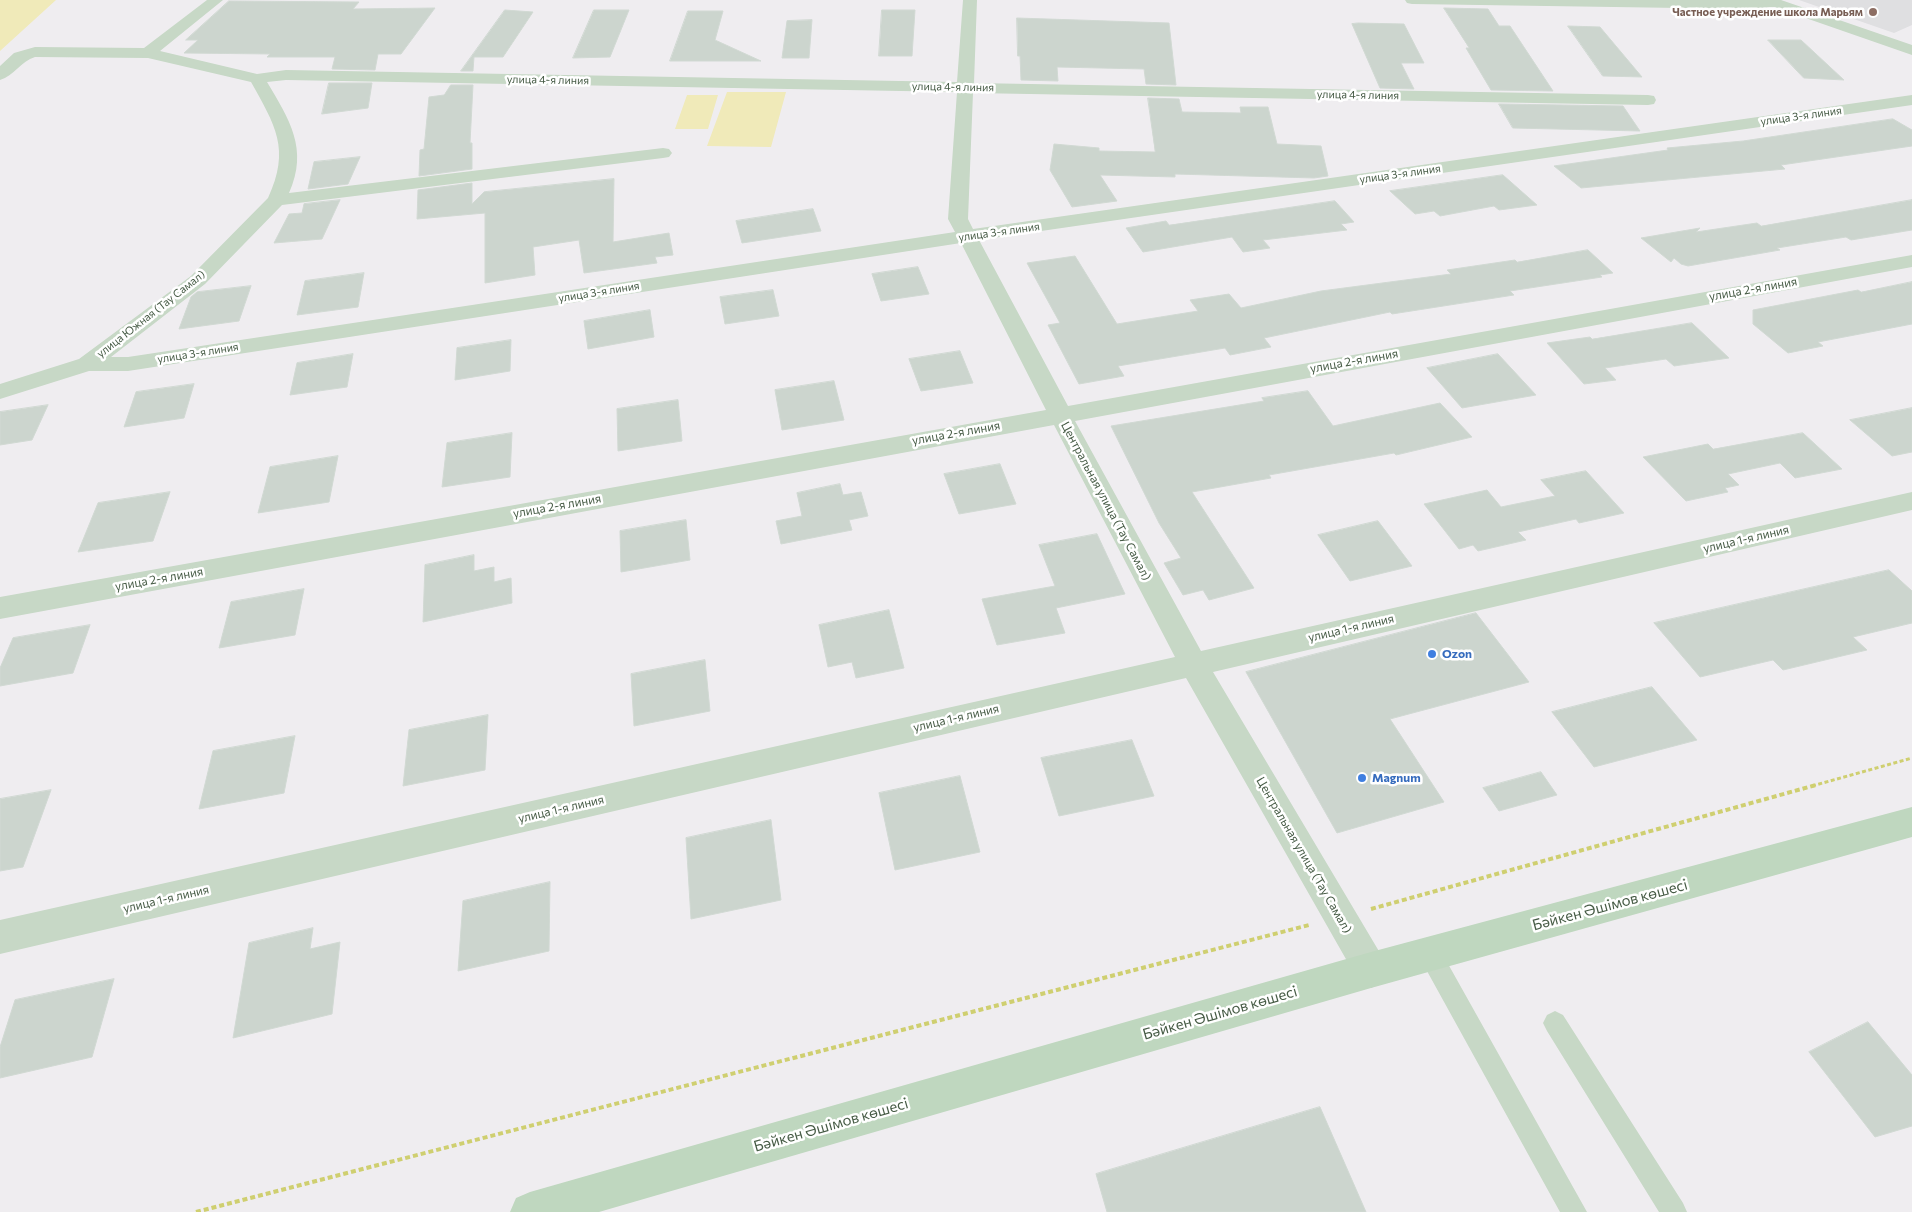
<!DOCTYPE html>
<meta charset="utf-8">
<style>
body{margin:0}
canvas{display:block;background:#efedf0}
</style>
<canvas width="1912" height="1212"></canvas>
<script>
const ctx = document.querySelector('canvas').getContext('2d');
ctx.lineJoin = 'round';
function paint(path, color) {
  ctx.fillStyle = color;
  ctx.fill(path, 'evenodd');
}
function trace(path, color, width, dash) {
  ctx.strokeStyle = color;
  ctx.lineWidth = width;
  ctx.lineCap = dash ? 'butt' : 'round';
  ctx.setLineDash(dash || []);
  ctx.stroke(path);
}
function write(font, color, halo, rows, align = 'center') {
  ctx.font = font + ' Commissioner,sans-serif';
  ctx.lineWidth = 5;
  ctx.setLineDash([]);
  ctx.textBaseline = 'middle';
  ctx.strokeStyle = halo;
  ctx.fillStyle = color;
  for (const [text, x, y, turn = 0] of rows) {
    ctx.save();
    ctx.translate(x, y);
    ctx.rotate((+turn || 0) * Math.PI / 180);
    ctx.textAlign = isNaN(turn) ? turn : align;
    if (halo) ctx.strokeText(text, 0, 0);
    ctx.fillText(text, 0, 0);
    ctx.restore();
  }
}
paint(new Path2D(`
 M1799,0H1912V25L1894,33Z`), '#dfdfe1');
paint(new Path2D(`
 M0,0H56L0,51Z
 M727,92H786L771,147L707,146Z
 M687,95H718L708,129H675Z`), '#f0eab9');
const building = new Path2D(`
 M229,1L359,2L353,9L435,8L401,54H378L375,70L332,69L335,57H267L270,54L184,53L198,40H186Z
 M1444,8L1488,9L1499,26H1510L1553,91L1491,90L1466,48H1469Z
 M505,10L533,12L503,57H474L473,71H461Z
 M594,10H629L610,57L573,58Z
 M882,10H915L912,56H879Z
 M688,11H723L715,40L761,61H670Z
 M1017,18L1169,23L1176,85L1146,84L1144,69L1057,67L1058,81L1021,80L1020,56H1018Z
 M812,20L809,58H782L787,21Z
 M1358,23L1404,24L1424,63H1401L1414,89L1380,88L1352,24Z
 M1568,26L1600,27L1642,77L1603,76Z
 M1768,40H1801L1844,80L1804,78Z
 M329,83H372L368,108L322,114Z
 M451,85H473L470,143H472V169L419,176L420,150L424,149L429,97L444,95Z
 M1148,98L1179,99L1182,112L1241,113L1240,107H1268L1277,144L1321,146L1328,176L1314,178L1175,174V177L1100,175L1117,201L1072,207L1050,170L1054,144L1099,148V151L1155,152Z
 M1499,104L1623,106L1640,131L1513,128Z
 M1893,119L1912,130V146L1781,165L1785,169L1581,188L1554,166L1668,150L1667,148L1743,141Z
 M360,157L348,184L308,189L314,162Z
 M1503,175L1537,205L1499,210L1494,206L1440,216L1434,211L1415,214L1390,191Z
 M614,179L613,242L669,233L673,255L655,257L657,263L584,273L579,240L533,247L535,275L485,283V213L417,219L418,190L472,183V204L484,192Z
 M340,200L322,239L274,243L289,214L302,213L304,204Z
 M1912,200V230L1851,240L1846,237L1777,248L1780,250L1688,266L1681,264L1674,258L1671,262L1641,238L1700,228L1696,232L1757,223L1761,226Z
 M1335,201L1354,222L1341,224L1347,230L1263,240L1270,248L1243,252L1232,237L1143,252L1126,228L1166,221L1169,225Z
 M813,209L821,231L742,243L736,221Z
 M1588,250L1613,273L1600,275L1602,277L1510,291L1514,295L1392,314L1390,312L1264,338L1271,347L1230,355L1225,348L1118,366L1124,376L1079,384L1048,325L1060,323L1027,263L1075,256L1117,324L1198,311L1190,300L1229,294L1241,308L1321,291L1451,274L1447,270L1515,260L1517,262Z
 M918,267L929,294L881,301L872,274Z
 M364,273L358,307L297,315L305,281Z
 M1912,282V324L1818,342L1823,346L1788,353L1753,324V310L1858,290L1861,292Z
 M251,286L239,321L179,329L191,297L197,292Z
 M773,290L779,316L725,324L720,297Z
 M650,310L654,337L588,349L584,321Z
 M1692,323L1729,358L1674,366L1666,359L1605,368L1616,380L1584,384L1547,343L1590,337L1592,339Z
 M511,340L510,371L455,380L457,348Z
 M960,351L973,383L921,391L909,359Z
 M353,354L347,387L290,395L297,363Z
 M1498,354L1536,395L1462,408L1427,368Z
 M834,381L844,420L782,430L775,390Z
 M194,384L184,418L124,427L136,392Z
 M1308,391L1333,426L1440,403L1472,437L1396,455L1394,453L1269,475L1271,478L1192,492L1254,588L1209,600L1203,590L1183,595L1164,563L1181,558L1159,523L1111,426L1264,401L1262,398Z
 M678,400L682,441L618,451L617,409Z
 M48,405L32,440L0,445V412Z
 M1912,408V452L1892,456L1850,420Z
 M512,433L510,477L442,487L447,443Z
 M1803,433L1842,469L1795,478L1780,463L1728,474L1739,485L1725,488L1728,492L1686,501L1643,457L1708,444L1713,449Z
 M338,456L329,502L258,513L270,467Z
 M1000,464L1016,504L959,514L944,474Z
 M1586,471L1624,513L1579,523L1576,519L1518,532L1526,540L1478,551L1473,545L1459,549L1424,504L1487,490L1501,507L1555,496L1541,480Z
 M840,484L843,495L861,492L868,516L849,520L852,530L781,544L776,521L802,516L797,493Z
 M170,492L153,541L78,552L98,503Z
 M686,520L690,560L621,572L620,531Z
 M1378,521L1412,566L1350,581L1318,535Z
 M1097,534L1125,594L1056,608L1065,633L997,645L982,599L1055,586L1039,545Z
 M474,555V571L494,567V582L511,578L512,603L423,622L425,565Z
 M1889,570L1912,591V623L1853,637L1867,650L1783,670L1773,660L1700,677L1654,623Z
 M304,589L295,635L219,648L231,602Z
 M889,610L904,668L856,678L852,662L828,667L819,625Z
 M1476,613L1529,682L1390,719L1444,802L1337,833L1246,672Z
 M90,625L73,673L0,686V668L13,638Z
 M705,660L710,711L634,726L631,674Z
 M1652,687L1697,740L1594,767L1552,712Z
 M488,715L485,770L403,786L409,730Z
 M295,736L284,793L199,809L213,751Z
 M1132,740L1154,796L1059,816L1041,758Z
 M1541,772L1557,795L1499,811L1483,788Z
 M960,776L980,852L895,870L879,793Z
 M51,790L23,867L0,871V799Z
 M771,820L781,900L691,919L686,838Z
 M550,882L549,951L458,971L463,901Z
 M313,928L310,949L340,942L332,1014L233,1038L249,943Z
 M114,979L92,1057L0,1078V1047L15,1000Z
 M1868,1022L1912,1075V1126L1875,1137L1809,1052Z
 M1320,1107L1366,1212H1107L1096,1174Z`);
paint(building, '#ccd5ce');
trace(building, '#d1d9d3', 1);
trace(new Path2D(`
 M1812,786L1912,758`), '#cfcf70', 3, [4, 2.5]);
trace(new Path2D(`
 M1371,909L1816,785
 M196,1212L1309,925`), '#cfcf70', 4, [5, 3]);
paint(new Path2D(`
 M1430,943L1438,946L1587,1212H1560L1422,962L1419,954L1422,946Z
 M1555,1011L1563,1015L1683,1203L1687,1212H1659L1547,1031L1543,1023L1547,1015Z`), '#c7d8c6');
paint(new Path2D(`
 M207,0H223L160,51L257,74L286,70L957,82L963,0H977L974,83L1648,95L1654,96L1656,100L1654,104L1648,105L973,93L968,219L973,229L1912,95V105L979,240L1068,406L1912,255V267L1075,421L1201,651L1912,492V510L1213,672L1383,958L1389,970L1383,982L1371,988L1359,982L1186,678L0,954V920L1175,657L1054,425L0,619V597L1046,410L961,243L128,371H89L0,399V384L79,359L191,276L268,198C291,149 275,125 251,82L148,58L35,57C21,61 14,76 0,80V66L14,53L35,47L144,48ZM286,80L957,92L948,219L955,232L128,357H111L205,284L282,205L663,158L669,157L672,153L669,149L663,148L289,193C309,149 289,119 267,82Z
 M1405,0H1781L1912,45V55L1774,7L1748,9L1412,4L1407,3Z`), '#c7d8c6');
paint(new Path2D(`
 M1912,807V837L1371,988L599,1212H510L516,1198L530,1192L1371,952Z`), '#bfd7bf');
for (const [x, y, r, color] of [
 [1873,12,5,"#8d6e63"],
 [1432,654,5,"#3f7fe0"],
 [1362,778,5,"#3f7fe0"]
]) {
  const dot = new Path2D();
  dot.arc(x, y, r, 0, 2 * Math.PI);
  ctx.fillStyle = color;
  ctx.fill(dot);
  trace(dot, '#fff', 2);
}
write('bold 11px', '#785e54', '#fff', [
 ["Частное учреждение школа Марьям",1863,12]
], 'right');
write('11px', '#465b45', '#fff', [
 ["улица 4-я линия",548,80,1],
 ["улица 4-я линия",953,87,1],
 ["улица 4-я линия",1358,95,1],
 ["улица 3-я линия",1801,116,-8],
 ["улица 3-я линия",1400,174,-8],
 ["улица 3-я линия",999,232,-8],
 ["улица 3-я линия",599,292,-9],
 ["улица Южная (Тау Самал)",151,314,-38],
 ["улица 3-я линия",198,353,-9]
]);
write('12px', '#465b45', '#fff', [
 ["улица 2-я линия",1753,289,-10],
 ["улица 2-я линия",1354,361,-10],
 ["улица 2-я линия",956,433,-10],
 ["Центральная улица (Тау Самал)",1106,501,62],
 ["улица 2-я линия",557,506,-10],
 ["улица 1-я линия",1746,539,-13],
 ["улица 2-я линия",159,579,-10],
 ["улица 1-я линия",1351,628,-13],
 ["улица 1-я линия",956,718,-13],
 ["улица 1-я линия",561,809,-13],
 ["Центральная улица (Тау Самал)",1304,855,60],
 ["улица 1-я линия",166,899,-13]
]);
write('bold 12px', '#366cbe', '#fff', [
 ["Ozon",1442,654],
 ["Magnum",1372,778]
], 'left');
write('15px', '#465b45', '#fff', [
 ["Бәйкен Әшімов көшесі",1610,905,-15],
 ["Бәйкен Әшімов көшесі",1220,1013,-16],
 ["Бәйкен Әшімов көшесі",831,1125,-16]
]);
</script>
